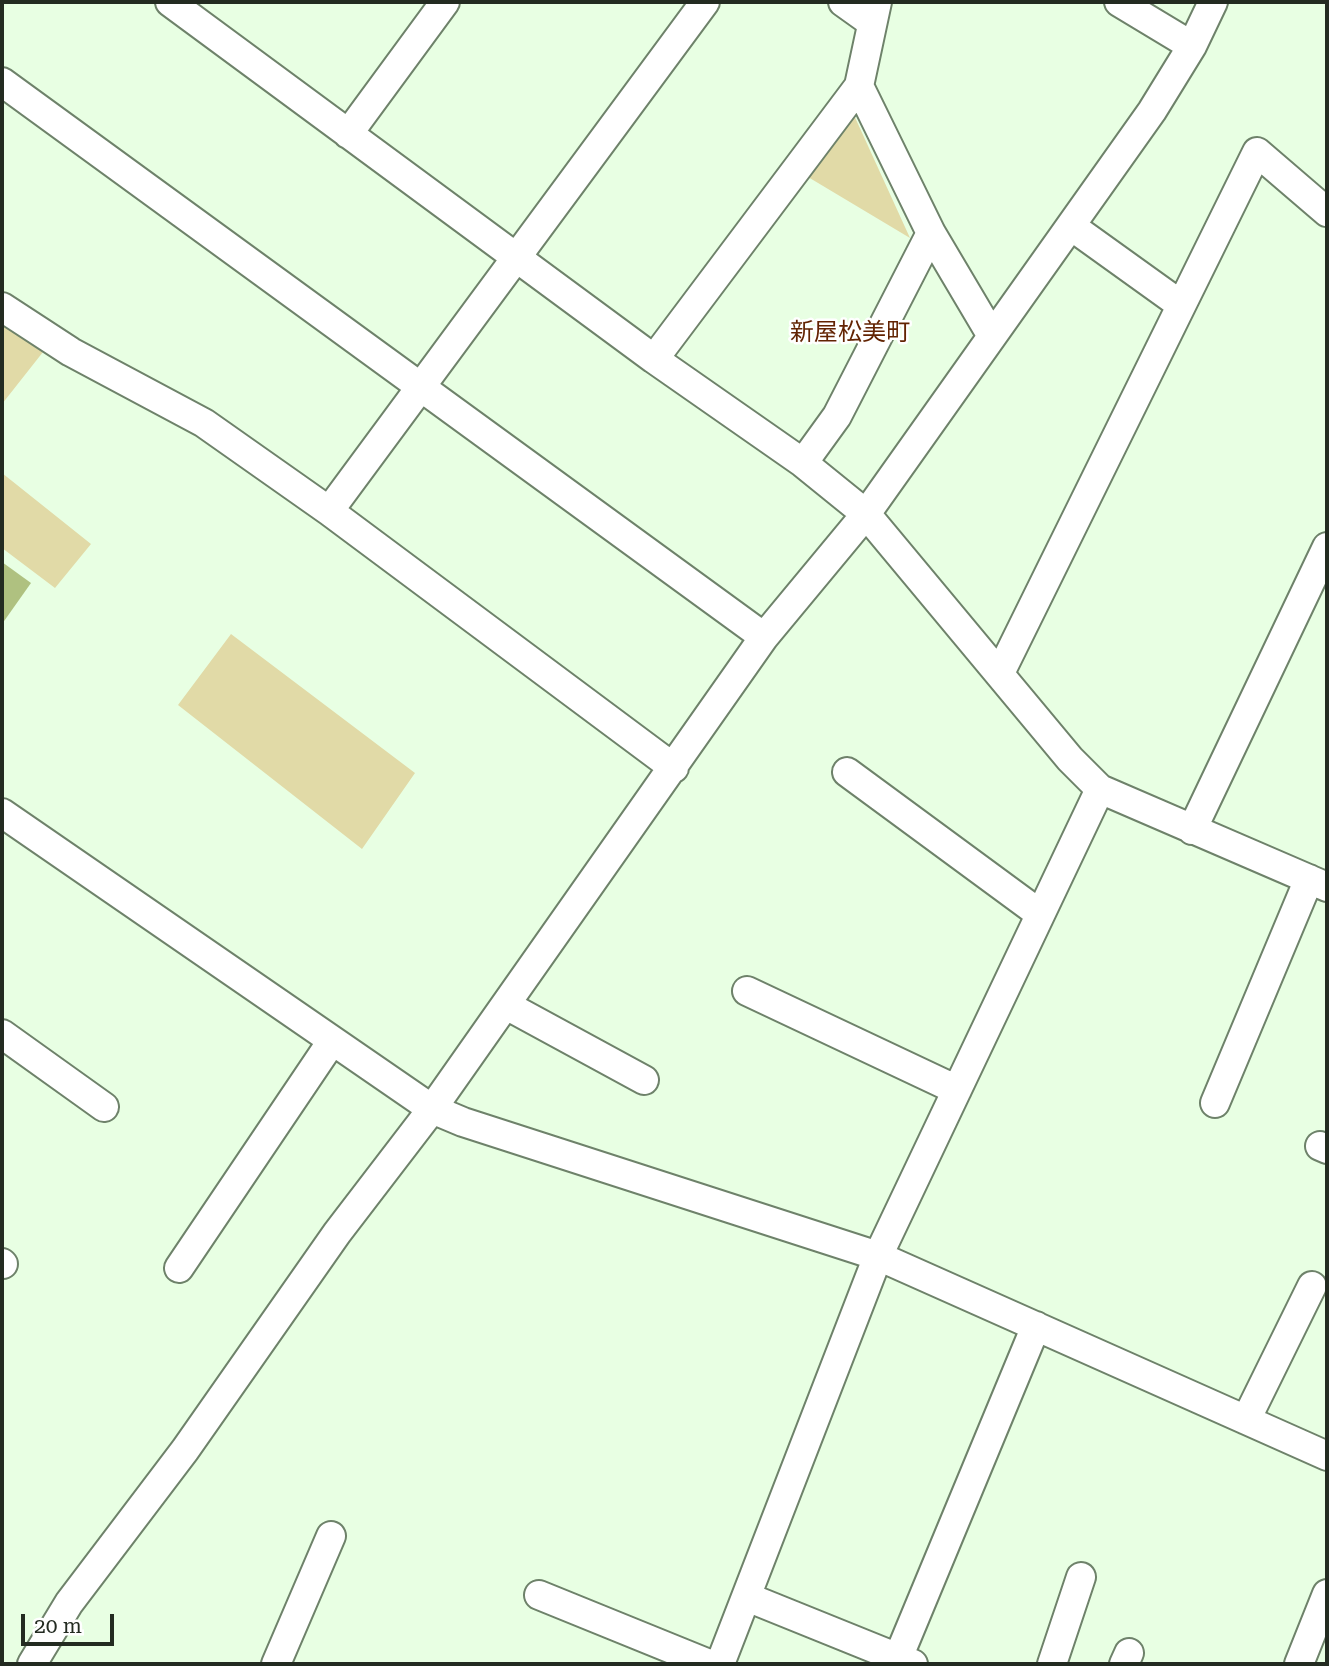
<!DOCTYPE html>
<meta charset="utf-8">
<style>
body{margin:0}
#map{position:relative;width:1329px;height:1666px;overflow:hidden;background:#e8ffe3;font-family:"Roboto Serif",serif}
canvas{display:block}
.frame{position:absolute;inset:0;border:4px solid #232b21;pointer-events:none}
.scale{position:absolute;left:21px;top:1614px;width:93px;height:32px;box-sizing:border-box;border:4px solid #232b21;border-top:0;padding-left:9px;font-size:21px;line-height:24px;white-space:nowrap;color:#232b21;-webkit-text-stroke:5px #fff;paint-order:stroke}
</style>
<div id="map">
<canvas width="1329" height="1666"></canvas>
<div class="frame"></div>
<div class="scale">20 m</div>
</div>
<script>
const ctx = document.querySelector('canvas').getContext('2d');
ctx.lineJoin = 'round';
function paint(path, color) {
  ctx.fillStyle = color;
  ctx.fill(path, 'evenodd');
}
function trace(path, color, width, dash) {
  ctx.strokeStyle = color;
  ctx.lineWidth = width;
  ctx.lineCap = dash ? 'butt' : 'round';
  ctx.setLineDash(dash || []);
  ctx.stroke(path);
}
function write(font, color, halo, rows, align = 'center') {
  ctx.font = font + ' "Roboto Serif","Noto Sans JP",serif';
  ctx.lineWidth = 5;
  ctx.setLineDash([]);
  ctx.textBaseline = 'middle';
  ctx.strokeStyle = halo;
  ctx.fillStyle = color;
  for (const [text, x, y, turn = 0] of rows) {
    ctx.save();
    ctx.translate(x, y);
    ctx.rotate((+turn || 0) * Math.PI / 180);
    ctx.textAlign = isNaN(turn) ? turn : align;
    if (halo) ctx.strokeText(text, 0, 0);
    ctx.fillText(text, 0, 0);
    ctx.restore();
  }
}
paint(new Path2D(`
 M853,113L910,238L808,177Z
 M2,324L43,352L2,404Z
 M2,473L91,544L55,588L2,548Z
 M231,634L415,773L362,849L178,705Z`), '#e1daa7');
paint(new Path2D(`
 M2,562L31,583L2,624Z`), '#afc180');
const minor = new Path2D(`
 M170,2L654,359L803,463L866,514L1070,759L1100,789L1327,887
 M843,2L871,22
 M877,2L859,86L931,233L992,336
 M1119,2L1192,46
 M2,82L764,637
 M348,134L445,2
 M1071,226L1181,305
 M2,307L71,352L204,423L329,511L674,768
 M654,359L859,86
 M803,463L837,416L931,233
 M329,511L705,2
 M1000,673L1257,152L1327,212
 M847,772L1040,914
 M2,813L432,1109L463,1122L878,1256L1327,1456
 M1192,830L1327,547
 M747,991L957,1090
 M506,1005L644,1080
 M2,1034L104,1107
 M1215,1103L1309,879
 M1320,1146L1327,1149
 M2,1263L3,1264
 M179,1268L332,1041
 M1246,1420L1312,1286
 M539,1595L709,1664
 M747,1597L913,1664
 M898,1658L1036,1326
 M32,1664L69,1603L185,1450L337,1233L432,1109L764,637L866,514L1152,111L1192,46L1213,2
 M276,1664L331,1536
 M720,1664L878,1256L1100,789
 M1052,1664L1081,1577
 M1124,1664L1129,1653
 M1299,1664L1327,1594`);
trace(minor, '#6e826a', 32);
trace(minor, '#fff', 28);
write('24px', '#622302', '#fff', [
 ["新屋松美町",850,333]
]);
</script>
